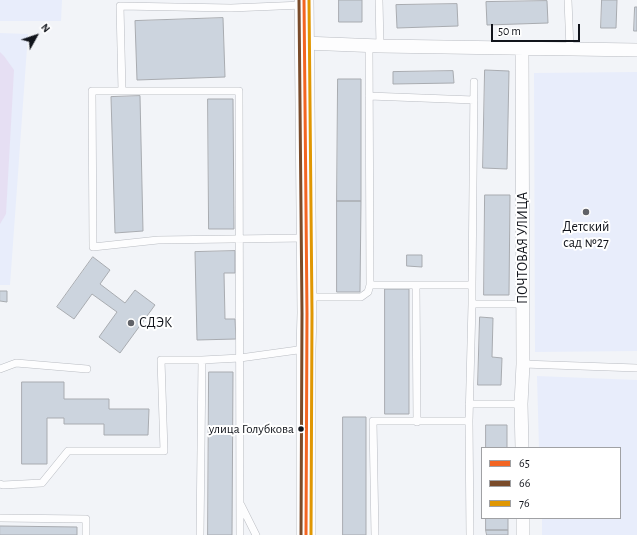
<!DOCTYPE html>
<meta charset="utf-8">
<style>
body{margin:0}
#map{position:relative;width:637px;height:535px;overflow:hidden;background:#f2f4f8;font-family:"Alegreya Sans",sans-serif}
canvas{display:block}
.legend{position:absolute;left:481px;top:447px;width:140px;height:72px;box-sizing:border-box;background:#fff;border:1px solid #a0a1a4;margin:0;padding:5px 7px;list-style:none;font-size:12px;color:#11141b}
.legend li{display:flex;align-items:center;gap:8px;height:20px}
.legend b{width:20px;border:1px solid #a0a1a4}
.north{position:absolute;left:16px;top:16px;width:40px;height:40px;-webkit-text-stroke:3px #fff;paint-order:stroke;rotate:50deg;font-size:11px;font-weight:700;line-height:16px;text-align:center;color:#11141b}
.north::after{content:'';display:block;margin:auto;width:14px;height:18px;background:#11141b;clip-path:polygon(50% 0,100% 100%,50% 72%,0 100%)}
.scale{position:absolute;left:491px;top:24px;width:89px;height:18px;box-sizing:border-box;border:2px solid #11141b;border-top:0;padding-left:5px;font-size:12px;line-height:14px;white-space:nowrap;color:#11141b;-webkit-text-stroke:3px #fff;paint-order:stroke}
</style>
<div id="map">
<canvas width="637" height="535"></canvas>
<ul class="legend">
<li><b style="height:5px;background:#f26522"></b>65</li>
<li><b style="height:5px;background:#7a4b2a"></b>66</li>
<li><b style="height:5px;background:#e09703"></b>76</li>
</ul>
<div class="north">N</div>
<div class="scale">50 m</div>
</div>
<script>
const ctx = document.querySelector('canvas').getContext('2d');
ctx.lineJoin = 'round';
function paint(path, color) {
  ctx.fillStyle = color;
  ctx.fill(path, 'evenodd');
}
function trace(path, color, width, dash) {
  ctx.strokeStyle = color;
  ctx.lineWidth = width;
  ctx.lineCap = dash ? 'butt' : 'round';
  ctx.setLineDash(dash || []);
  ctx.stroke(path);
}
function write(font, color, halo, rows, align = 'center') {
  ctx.font = font + ' "Alegreya Sans",sans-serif';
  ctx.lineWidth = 4;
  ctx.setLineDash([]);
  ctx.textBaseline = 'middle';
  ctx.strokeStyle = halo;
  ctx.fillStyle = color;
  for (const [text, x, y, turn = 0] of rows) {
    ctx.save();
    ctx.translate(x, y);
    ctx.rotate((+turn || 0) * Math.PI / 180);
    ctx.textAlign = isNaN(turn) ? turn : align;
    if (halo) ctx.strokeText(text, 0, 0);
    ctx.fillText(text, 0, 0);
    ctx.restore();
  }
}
paint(new Path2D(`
 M0,0H62L61,21H0Z
 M0,33L28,34L10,285H0Z
 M637,72V351L535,352L534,73Z
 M537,376L637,380V535H542V518H620V448H539Z`), '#e8edfb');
paint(new Path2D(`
 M0,52L4,56L14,70L6,214L0,224Z`), '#e6dff3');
const building = new Path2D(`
 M339,0H362V22H339Z
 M602,0H617L616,28H601Z
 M547,1L548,23L487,25L486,2Z
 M457,4L458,26L397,28L396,5Z
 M635,7H637V31H634Z
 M223,18L225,77L137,80L135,21Z
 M485,70L509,71L507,169L483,168Z
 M453,71L454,83L393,84V72Z
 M338,79H361V201H337Z
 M140,96L143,231L115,233L111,97Z
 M208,99H233L234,229H209Z
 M485,195H510L509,295H484Z
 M337,201H361L360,292H337Z
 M235,251V273H224L225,319H235L236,339L197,340L195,252Z
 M407,255H422V267L407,266Z
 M93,257L110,270L100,284L125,303L135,290L155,305L120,353L99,337L117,312L92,294L74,319L57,307Z
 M385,289H409V414H385Z
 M0,291H7V302L0,301Z
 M480,317L493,318L492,357L502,358L501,385H478Z
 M209,372H233L232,535H208Z
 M22,382H64V399H109V409H149L148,435H104V424H64V418H47V464H22Z
 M343,417H366V535H343Z
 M486,425H507V448H486Z
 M486,518H508V530H486Z
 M0,526L77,527V535H0Z
 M486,530H508V535H487Z`);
paint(building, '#ccd4de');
trace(building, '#a8abb0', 1);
const lane = new Path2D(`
 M379,0L380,46
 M568,0L570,49
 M122,91H92L93,247L158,240L305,238
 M369,96L474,100
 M370,285H416L417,422
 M416,285H472L474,82
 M472,285V304
 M307,297H361L368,292L370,285L369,45
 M523,364L637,368
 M0,369L16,363L87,369
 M469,404H521
 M0,484L3,485L42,483L68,451H164L161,360H202
 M241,505L256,535
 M0,518L86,519V535
 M200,535L202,360L240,358L305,349
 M240,535L239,91H122L120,6L231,8L303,5
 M375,535L373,421H469
 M470,535L469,421L472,304H523`);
const street = new Path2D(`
 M304,43L380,46L637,50
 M522,448L521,404L523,364L522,47
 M523,518V535`);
const secondary = new Path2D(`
 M304,0L307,313L306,349V535`);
trace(lane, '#b9bcc2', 8);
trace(street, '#b9bcc2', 14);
trace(secondary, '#b9bcc2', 20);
trace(lane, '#fdfdfe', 7);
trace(street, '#fdfdfe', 13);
trace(secondary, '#fdfdfe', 19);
trace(new Path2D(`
 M304,0L307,313L306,535`), '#f26522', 3);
trace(new Path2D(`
 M299,0L302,313L301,535`), '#7a4b2a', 3);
trace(new Path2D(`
 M309,0L312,313L311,535`), '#e09703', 3);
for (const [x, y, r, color] of [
 [586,212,4,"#606268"],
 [131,323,4,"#606268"],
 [301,429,3.5,"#11141b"]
]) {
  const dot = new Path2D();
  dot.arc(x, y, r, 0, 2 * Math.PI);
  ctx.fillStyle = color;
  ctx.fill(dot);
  trace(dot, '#fff', 1.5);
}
write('13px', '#11141b', '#fff', [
 ["улица Голубкова",294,429]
], 'right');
write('14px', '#11141b', '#fff', [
 ["Детский",586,227],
 ["сад №27",586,243],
 ["СДЭК",139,323,"left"]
]);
write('14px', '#11141b', '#fff', [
 ["ПОЧТОВАЯ УЛИЦА",523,248,-90]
]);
</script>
